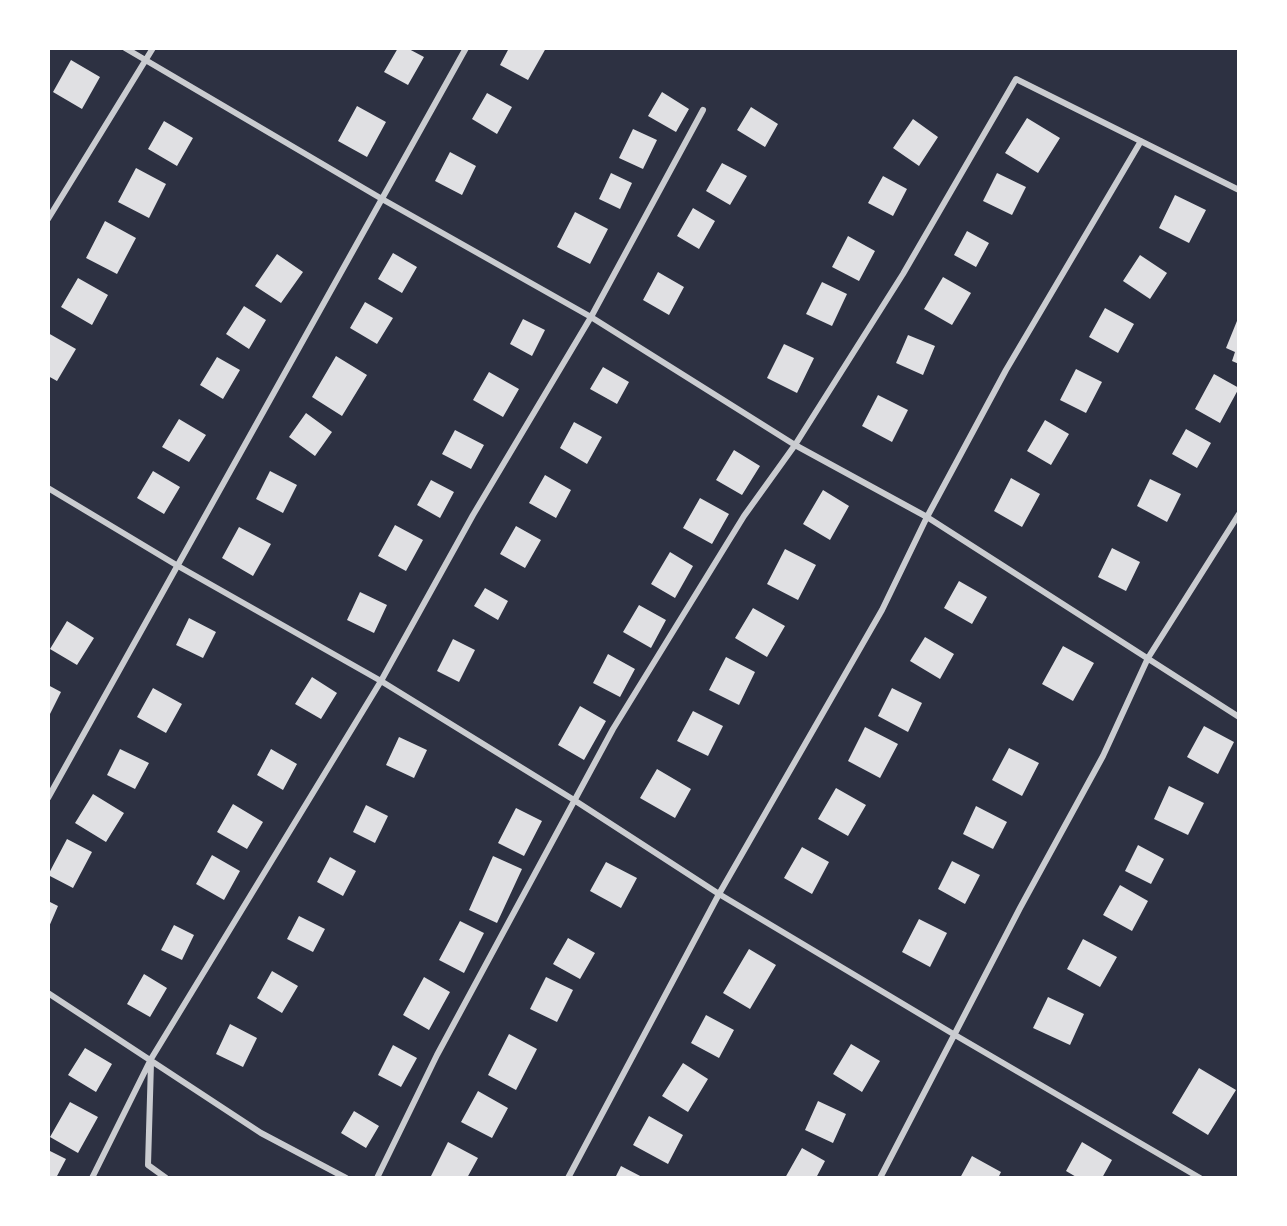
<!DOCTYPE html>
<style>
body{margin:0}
#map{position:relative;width:1287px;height:1226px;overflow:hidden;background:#2d3142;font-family:"Libre Baskerville",serif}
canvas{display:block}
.frame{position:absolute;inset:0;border:50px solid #fff;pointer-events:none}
</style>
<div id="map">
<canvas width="1287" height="1226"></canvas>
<div class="frame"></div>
</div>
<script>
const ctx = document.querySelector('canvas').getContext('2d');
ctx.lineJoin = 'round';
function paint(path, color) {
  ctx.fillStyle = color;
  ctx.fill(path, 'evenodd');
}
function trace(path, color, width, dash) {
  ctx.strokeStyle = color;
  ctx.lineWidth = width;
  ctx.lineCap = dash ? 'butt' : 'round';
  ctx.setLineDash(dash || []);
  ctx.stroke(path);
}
paint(new Path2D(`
 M398,48H407L424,57L408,85L384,72Z
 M509,48H546L528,80L500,65Z
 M71,60L100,77L82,109L53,92Z
 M662,92L689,109L676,132L648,116Z
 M487,93L512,107L497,134L472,119Z
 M357,106L386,122L367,157L338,141Z
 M751,107L778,124L765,147L737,130Z
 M1027,118L1060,138L1038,173L1005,153Z
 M913,119L938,137L919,166L893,148Z
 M164,121L193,138L177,166L148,149Z
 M633,129L657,140L643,169L619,158Z
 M450,152L476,166L462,195L435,181Z
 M722,163L747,176L730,205L706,191Z
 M136,168L166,184L149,218L118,202Z
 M611,173L632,183L620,209L599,199Z
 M997,173L1026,187L1012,215L983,201Z
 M883,176L907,189L893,216L868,203Z
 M1175,195L1206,210L1189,243L1159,228Z
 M693,208L715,221L699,249L677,236Z
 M575,212L608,229L590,264L557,247Z
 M105,221L136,238L117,274L86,258Z
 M967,231L989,243L976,267L954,255Z
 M848,236L875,251L859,281L832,267Z
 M393,253L417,267L402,293L378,279Z
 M277,254L303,272L281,303L255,286Z
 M1140,255L1167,273L1150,299L1123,281Z
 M658,272L684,287L669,315L643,300Z
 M943,277L971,293L952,325L924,309Z
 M78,278L108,295L92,325L61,307Z
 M822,282L847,294L832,326L806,314Z
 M365,302L393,318L377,344L350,328Z
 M244,306L266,320L249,349L226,334Z
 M1105,308L1134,324L1118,353L1089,337Z
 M1239,316V364L1232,361L1235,352L1226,348Z
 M523,319L545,330L532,356L510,344Z
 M48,333L76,349L57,381L48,376Z
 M908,335L935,346L923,375L896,363Z
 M784,344L814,358L797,393L767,378Z
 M336,356L367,375L342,416L312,397Z
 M217,357L240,370L223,399L200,385Z
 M603,367L629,382L617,404L590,389Z
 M1076,369L1102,382L1086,413L1060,400Z
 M489,372L519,389L503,417L473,400Z
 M1214,374L1239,388L1220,423L1195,409Z
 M878,395L908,410L892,442L862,426Z
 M306,413L332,432L315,456L289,437Z
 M179,419L206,435L189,462L162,447Z
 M1045,420L1069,434L1051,465L1027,451Z
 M574,422L602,437L587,464L560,448Z
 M1186,429L1211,443L1197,468L1172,454Z
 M455,430L484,445L471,469L442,454Z
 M734,450L760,466L742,495L716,480Z
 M153,471L180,487L164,514L137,498Z
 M270,471L297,485L283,513L256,499Z
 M545,475L571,490L556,518L529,503Z
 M1011,478L1040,494L1022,527L994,511Z
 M1150,479L1181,494L1167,522L1137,506Z
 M431,480L454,492L440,518L417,505Z
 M823,490L849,506L830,540L803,524Z
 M700,498L729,514L712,544L683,528Z
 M395,525L423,540L406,571L378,556Z
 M516,526L541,540L525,568L500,554Z
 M239,527L271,544L253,576L222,558Z
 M1112,548L1140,562L1126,591L1098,577Z
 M785,549L816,565L798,600L767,584Z
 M670,552L693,566L675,598L651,584Z
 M959,581L987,597L972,624L944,608Z
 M485,588L508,601L498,620L474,606Z
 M360,592L387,605L374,633L347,620Z
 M639,605L666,620L651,648L623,632Z
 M753,608L785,626L767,657L735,638Z
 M189,618L216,632L203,658L176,645Z
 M67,621L94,638L77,665L50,649Z
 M925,637L954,654L940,679L910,661Z
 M453,639L475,650L459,682L437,671Z
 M1063,646L1094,663L1073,701L1042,684Z
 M608,654L635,669L620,697L593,683Z
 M726,657L755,672L739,705L709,690Z
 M312,677L337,693L321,719L295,704Z
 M48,685L61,692L48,718Z
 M153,688L182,704L166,733L137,717Z
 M892,688L922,703L908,732L878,716Z
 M580,706L606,721L584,760L558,745Z
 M693,711L723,726L708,756L677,741Z
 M1204,726L1234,742L1218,774L1187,757Z
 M865,727L898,744L880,778L848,761Z
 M399,737L427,750L414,778L386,765Z
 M1009,748L1039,763L1022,796L992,780Z
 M120,749L149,763L135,789L107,775Z
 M271,749L297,764L283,790L257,775Z
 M657,769L691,789L675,818L640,798Z
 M1169,786L1204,803L1188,835L1154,819Z
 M836,788L866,805L848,836L818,819Z
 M93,794L124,813L106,842L75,823Z
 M233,804L263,822L247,849L217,832Z
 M366,805L388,816L375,843L353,832Z
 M976,806L1007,822L993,849L963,834Z
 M516,808L542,821L524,856L498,843Z
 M67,839L92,852L73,888L48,875Z
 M1138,845L1164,859L1151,884L1125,871Z
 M802,847L829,862L812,894L784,878Z
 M212,855L240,871L224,900L196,884Z
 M493,856L522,869L497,923L469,910Z
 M330,857L356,871L343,896L317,882Z
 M952,861L980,875L965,904L938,889Z
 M606,862L637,878L621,908L590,891Z
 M1120,885L1148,901L1132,931L1103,915Z
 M48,901L58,906L48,929Z
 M299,916L325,929L313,952L287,939Z
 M919,919L947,933L930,967L902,952Z
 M460,921L484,933L464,973L439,960Z
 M174,925L194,935L182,960L161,950Z
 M568,938L595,953L580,979L553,964Z
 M1083,939L1117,957L1100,987L1067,969Z
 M749,949L776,965L750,1009L723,993Z
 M272,971L298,986L282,1013L257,998Z
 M144,974L167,988L150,1017L127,1004Z
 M424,977L450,992L429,1030L403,1015Z
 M546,977L573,990L557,1022L530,1009Z
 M1048,997L1084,1014L1070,1045L1033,1028Z
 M706,1015L734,1030L719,1058L691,1043Z
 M230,1024L257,1038L243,1067L216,1054Z
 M509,1034L537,1049L516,1090L488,1075Z
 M851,1044L880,1061L862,1092L833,1074Z
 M393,1045L417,1058L401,1087L378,1075Z
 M85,1048L112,1064L96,1092L68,1075Z
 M683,1063L708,1079L688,1112L662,1096Z
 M1199,1068L1236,1090L1208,1135L1172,1113Z
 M478,1091L508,1108L492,1138L461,1122Z
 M818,1101L846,1114L833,1143L805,1130Z
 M70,1102L98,1117L78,1153L50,1137Z
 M354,1111L379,1126L366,1148L341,1133Z
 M649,1116L683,1135L668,1164L633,1145Z
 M448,1142L478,1158L467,1178H430Z
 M1082,1142L1112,1160L1102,1178H1078L1066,1171Z
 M802,1148L825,1161L816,1178H785Z
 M48,1150L66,1159L56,1178H48Z
 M972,1156L1001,1172L998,1178H960Z
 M621,1166L644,1178H615Z`), '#e0e0e3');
trace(new Path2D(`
 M125,48L382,199L591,317L795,445L927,517L1239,717
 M48,219L153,48
 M48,488L178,566L381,681L574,800L719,894L955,1035L1200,1178
 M48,798L466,48
 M48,993L261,1133L346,1178
 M151,1063L148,1165L166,1178
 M92,1178L151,1059L381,681L473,515L591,317L703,110
 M377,1178L437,1055L613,729L744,516L795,445L903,274L1016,79L1239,190
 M568,1178L719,894L882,610L927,517L1006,370L1141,141
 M880,1178L1020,908L1103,756L1148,658L1239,514`), '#caccd0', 6);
</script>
